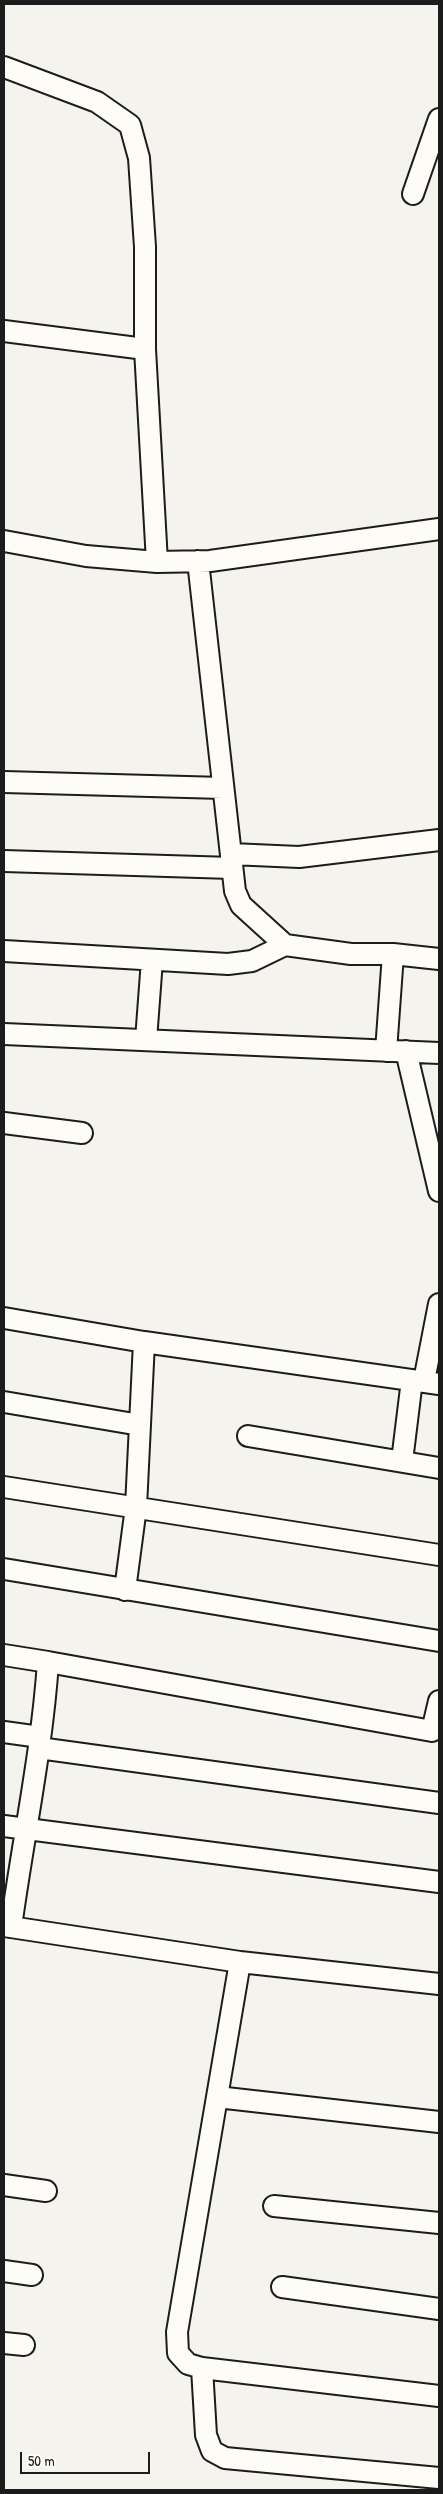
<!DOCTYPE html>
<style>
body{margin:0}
#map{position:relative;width:443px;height:2494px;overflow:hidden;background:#f4f3ee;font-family:"Patrick Hand",sans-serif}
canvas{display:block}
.frame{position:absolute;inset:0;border:5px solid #1c1c1c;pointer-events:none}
.scale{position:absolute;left:20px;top:2452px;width:130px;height:22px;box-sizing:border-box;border:2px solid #1c1c1c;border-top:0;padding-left:6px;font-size:15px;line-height:18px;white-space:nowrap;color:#1c1c1c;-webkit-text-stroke:4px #fdfcf7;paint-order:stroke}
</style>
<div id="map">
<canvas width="443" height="2494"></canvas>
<div class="frame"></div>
<div class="scale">50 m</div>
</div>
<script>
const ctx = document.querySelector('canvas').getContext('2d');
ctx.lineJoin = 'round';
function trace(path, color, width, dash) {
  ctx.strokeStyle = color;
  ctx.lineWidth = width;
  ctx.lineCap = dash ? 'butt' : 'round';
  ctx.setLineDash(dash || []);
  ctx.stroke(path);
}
const minor = new Path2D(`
 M4,67L97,102L130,125L139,158L145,247V349L157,562
 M413,194L439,119
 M4,331L145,349
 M4,541L86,556L157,562L210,561L439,529
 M198,561L235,891L241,905L285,945L351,954H393L386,1051
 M4,782L223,788
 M231,854L299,857L439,840
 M4,861L232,868
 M4,951L228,964L252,961L285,945
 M393,954L439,959
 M4,1034L439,1053
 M146,1040L152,960
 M406,1051L439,1191
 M4,1123L82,1133
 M4,1318L144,1342L439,1384
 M424,1381L439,1304
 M4,1402L140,1425
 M248,1436L439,1468
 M402,1461L412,1380
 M4,1487L439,1555
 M4,1569L439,1641
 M125,1590L136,1507L144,1342
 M4,1655L48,1662
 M4,1732L40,1737
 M39,1748L439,1803
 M4,1826L439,1882
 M4,1926L240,1962L439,1984
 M11,1927C23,1839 42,1751 48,1662L432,1731L439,1701
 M240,1962L177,2332L178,2353L188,2364L202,2368L439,2396
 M217,2097L439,2122
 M4,2185L46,2191
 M274,2206L439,2223
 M4,2271L32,2275
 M282,2287L439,2309
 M4,2343L24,2345
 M202,2368L206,2435L212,2451L225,2458L439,2478`);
trace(minor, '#1c1c1c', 24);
trace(minor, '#fdfcf7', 20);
</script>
